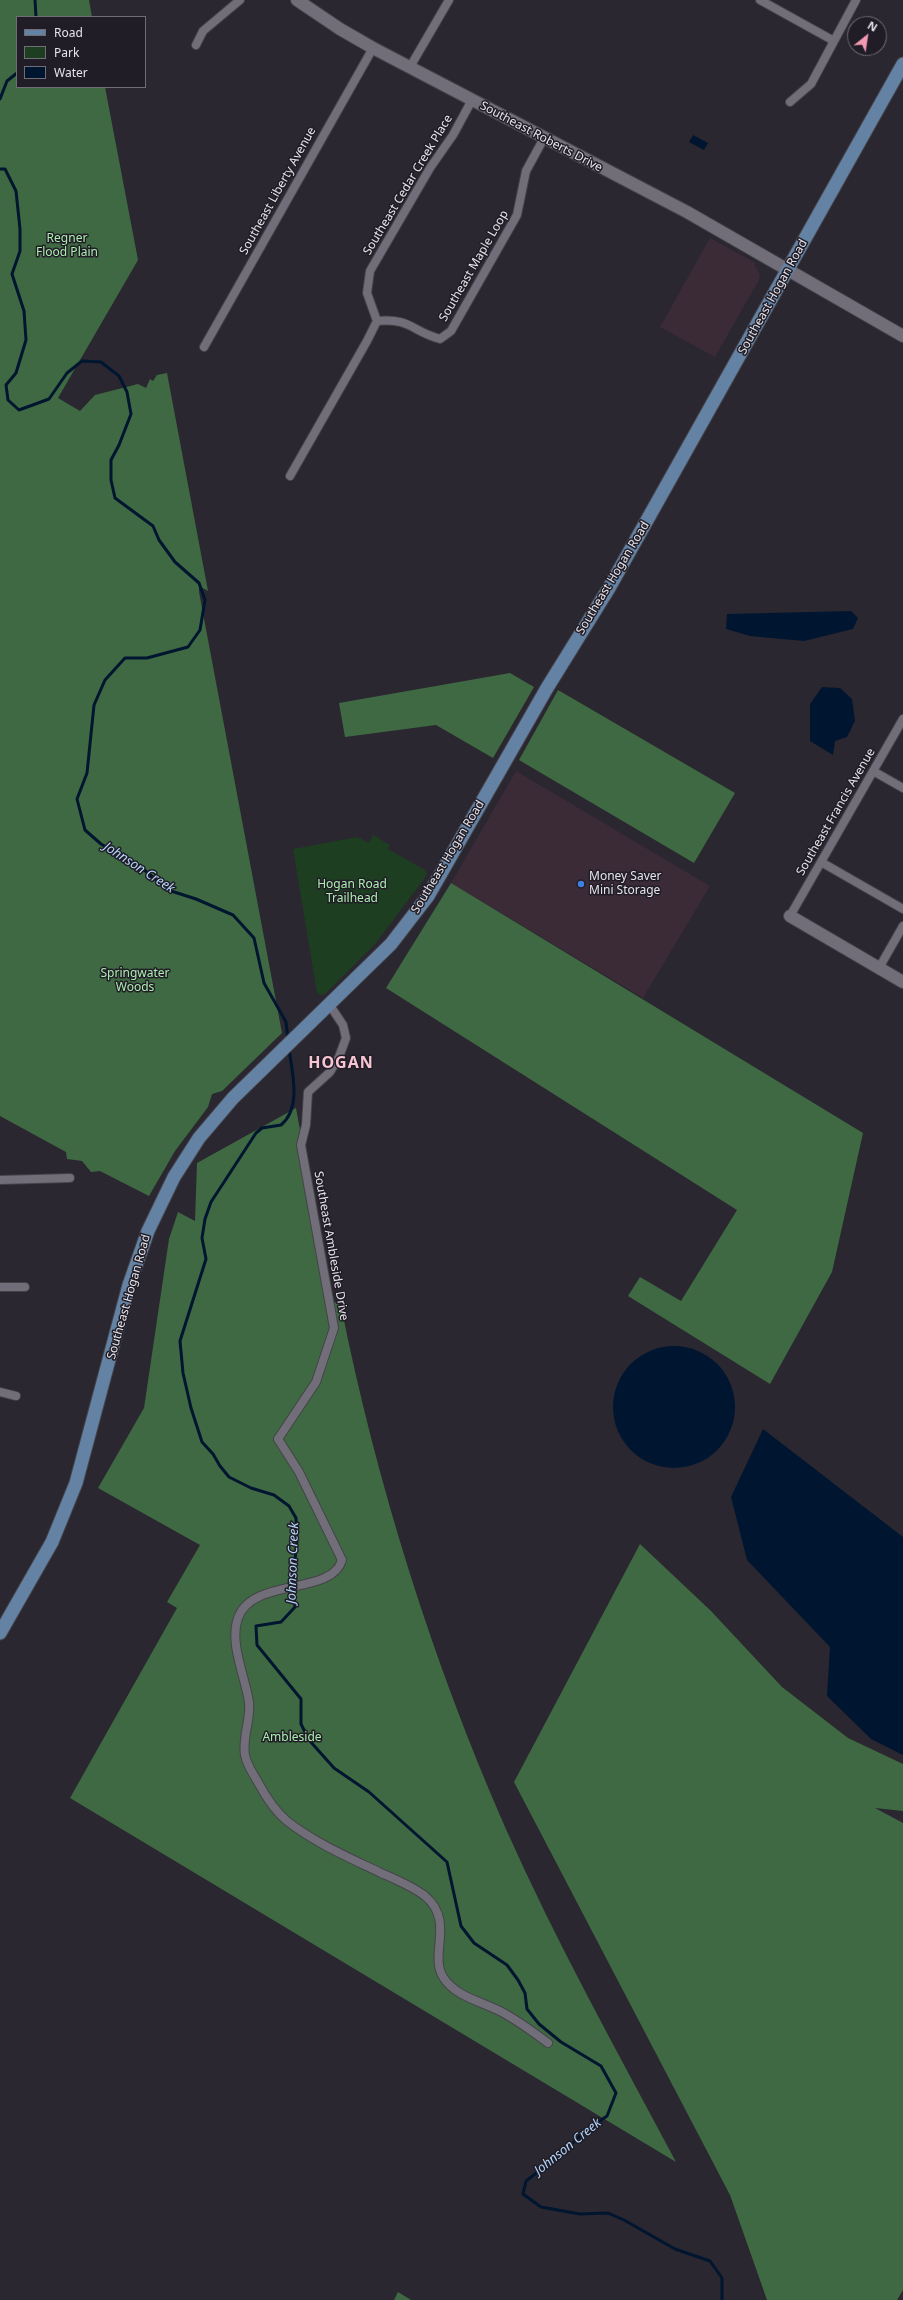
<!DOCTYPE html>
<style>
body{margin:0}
#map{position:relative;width:903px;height:2300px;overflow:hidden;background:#2a2730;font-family:"Noto Sans",sans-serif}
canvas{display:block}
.legend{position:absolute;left:16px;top:16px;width:130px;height:72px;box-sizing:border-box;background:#201d27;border:1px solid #6f6d75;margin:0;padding:5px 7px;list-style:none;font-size:12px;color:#e6e4ea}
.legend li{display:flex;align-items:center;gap:8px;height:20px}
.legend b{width:20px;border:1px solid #6f6d75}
.north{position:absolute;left:847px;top:16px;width:40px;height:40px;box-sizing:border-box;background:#201d27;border:1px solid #6f6d75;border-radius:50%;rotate:30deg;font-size:11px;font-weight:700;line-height:16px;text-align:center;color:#e6e4ea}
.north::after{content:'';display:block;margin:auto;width:14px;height:18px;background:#f19ab2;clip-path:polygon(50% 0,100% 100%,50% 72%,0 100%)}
</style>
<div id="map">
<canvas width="903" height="2300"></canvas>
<ul class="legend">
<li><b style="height:5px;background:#6382a4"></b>Road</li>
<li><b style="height:11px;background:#1e3e21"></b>Park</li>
<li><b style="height:11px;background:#001630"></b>Water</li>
</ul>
<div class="north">N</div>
</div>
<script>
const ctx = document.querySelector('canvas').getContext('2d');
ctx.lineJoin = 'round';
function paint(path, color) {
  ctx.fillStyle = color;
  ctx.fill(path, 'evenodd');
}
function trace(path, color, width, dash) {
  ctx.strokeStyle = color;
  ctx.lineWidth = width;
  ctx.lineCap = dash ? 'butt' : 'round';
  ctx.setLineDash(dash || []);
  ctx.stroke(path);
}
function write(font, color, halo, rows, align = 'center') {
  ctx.font = font + ' "Noto Sans",sans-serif';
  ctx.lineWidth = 3;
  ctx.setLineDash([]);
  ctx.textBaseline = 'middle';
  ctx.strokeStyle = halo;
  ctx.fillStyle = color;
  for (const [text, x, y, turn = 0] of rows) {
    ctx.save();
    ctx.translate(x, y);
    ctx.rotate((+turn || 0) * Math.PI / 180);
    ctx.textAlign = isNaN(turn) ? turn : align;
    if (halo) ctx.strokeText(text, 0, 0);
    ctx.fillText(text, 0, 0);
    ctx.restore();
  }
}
paint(new Path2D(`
 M710,238L756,263L755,266L760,274L759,280L715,357L660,327Z
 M516,771L710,886L643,998L451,883Z`), '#3a2b36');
paint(new Path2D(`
 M373,835L390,845L388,849L425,870L427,875L376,943L325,994L321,995L317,993L293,849L358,837L369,843Z`), '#1e3e21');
paint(new Path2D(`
 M0,0H89L92,17H17V87H105L138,260L58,398L80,411L95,395L138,384L146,388L150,379L153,381L157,375L167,373L208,591L199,586V592L282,1033L222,1091L212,1094L208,1107L175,1151L149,1196L100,1171L91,1172L82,1161L67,1159L66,1152L0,1116Z
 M510,673L534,687L493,758L436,725L345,737L339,703Z
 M558,690L735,793L694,863L519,760Z
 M451,883L863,1133L832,1272L770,1384L628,1296L640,1277L681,1301L737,1210L386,988Z
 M296,1108L331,1300L341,1306C377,1485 432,1660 505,1827C556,1942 617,2051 676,2162L70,1798L177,1608L167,1602L200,1545L98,1488L144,1408L169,1239L178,1212L195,1221L197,1163Z
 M640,1544L711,1611L782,1687L848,1738L903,1764V1811L875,1808L903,1823V2290L897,2300H767L730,2195L514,1782Z
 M398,2292L411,2300H394Z`), '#3f6942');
paint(new Path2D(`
 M693,135L708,143L704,150L689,142Z
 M851,611L858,618L853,629L804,641L750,636L726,629L727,614Z
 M822,687L840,688L852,699L855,721L847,737L835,741L833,755L810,741V704Z
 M613 1407a61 61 0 1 1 122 0a61 61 0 1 1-122 0Z
 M763,1429L903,1537V1755L871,1739L827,1696L830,1647L747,1560L731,1497Z`), '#001630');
trace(new Path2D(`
 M35,0L36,17
 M0,99L7,81L17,73
 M0,169H5L16,191L20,229V251L12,274L24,311L26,340L16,373L6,385L8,400L19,410L49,399L67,373L82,361L101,362L119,376L127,392L131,414L119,445L111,460V480L115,498L153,526L159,540L175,562L199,583L205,600L200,630L188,647L147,658H125L105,680L94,705L87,773L77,799L85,830L101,844L142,868L168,890L196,899L233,915L254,938L264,983L286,1022L288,1039
 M289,1049C292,1072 302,1108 281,1125L262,1128L256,1133L211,1202L205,1219L202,1238L206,1259L180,1341L183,1373L191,1408L202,1442L213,1454L220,1466L229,1477L251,1488L274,1495L289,1506L296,1518L297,1540L293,1579L295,1607L281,1622L256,1626L257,1645L301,1699V1724L309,1740L334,1768L369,1792L447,1862L461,1926L474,1943L507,1965L518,1980L525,1993L527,2009L539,2024L561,2042L601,2066L616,2093L607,2116L584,2132L566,2150L526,2181L523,2194L541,2207L580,2214L608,2213L624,2220L675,2249L710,2261L722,2278V2300`), '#001630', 3);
const street = new Path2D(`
 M760,0L834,41
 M196,45L203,31L240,0
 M410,67L449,0
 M790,102L811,84L856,0
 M377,321C411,318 411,331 440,339L451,331L517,215L526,171L544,138
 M204,347L373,48
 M290,476L367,341L377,321L367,293L370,271L430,168L453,135L472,100
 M873,771L903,788
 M821,862L903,909
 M790,916L903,719
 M879,968L903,926
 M329,1004L343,1025L346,1038L339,1057L330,1072L308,1092L306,1125L301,1145L334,1328L316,1382L278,1439L299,1472L342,1560C332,1596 252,1577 238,1618C229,1643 245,1676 249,1702C251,1720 242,1737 245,1755C247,1766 254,1775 259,1784C266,1797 276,1812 287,1821C315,1843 350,1858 381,1873C397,1880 412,1886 425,1896C455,1921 429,1954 443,1977C456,1997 480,2001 500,2011C517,2020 532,2031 548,2043
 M0,1180L70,1178
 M0,1287H25
 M0,1392L16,1396`);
const secondary = new Path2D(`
 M297,0L340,29L373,48L687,212L903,336
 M790,916L903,982`);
const primary = new Path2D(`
 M0,1633L52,1542L76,1483L129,1285L148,1231L174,1177L199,1138L233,1098L391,944L428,896L547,688L609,588L903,64`);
trace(street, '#45434a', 10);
trace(secondary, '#45434a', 14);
trace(primary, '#45434a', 15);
trace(street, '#716e79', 8);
trace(secondary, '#716e79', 12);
trace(primary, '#6382a4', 13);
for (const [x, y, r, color] of [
 [581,884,4,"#3f7fe0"]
]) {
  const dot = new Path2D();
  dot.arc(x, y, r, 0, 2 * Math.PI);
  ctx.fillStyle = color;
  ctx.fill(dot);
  trace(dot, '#201d27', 1.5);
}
write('12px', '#e6e4ea', '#201d27', [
 ["Southeast Roberts Drive",541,137,28],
 ["Southeast Cedar Creek Place",408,185,-59],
 ["Southeast Liberty Avenue",278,191,-61],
 ["Southeast Maple Loop",474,266,-60],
 ["Southeast Hogan Road",773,297,-61],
 ["Southeast Hogan Road",613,578,-59],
 ["Southeast Francis Avenue",836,812,-60],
 ["Southeast Hogan Road",448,857,-59],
 ["Southeast Ambleside Drive",331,1246,80],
 ["Southeast Hogan Road",129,1297,-74]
]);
write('12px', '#adeeb0', '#201d27', [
 ["Regner",67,239],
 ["Flood Plain",67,253],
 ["Hogan Road",352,885],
 ["Trailhead",352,899],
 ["Springwater",135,974],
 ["Woods",135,988],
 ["Ambleside",292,1738]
]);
write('12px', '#e6e4ea', '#201d27', [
 ["Money Saver",589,877],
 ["Mini Storage",589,891]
], 'left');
write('italic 13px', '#b3d6fc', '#201d27', [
 ["Johnson Creek",139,868,33],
 ["Johnson Creek",293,1563,-88],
 ["Johnson Creek",568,2147,-39]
]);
ctx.letterSpacing = '1px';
write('bold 16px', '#f7c4d1', '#201d27', [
 ["HOGAN",341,1063]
]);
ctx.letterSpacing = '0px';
</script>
